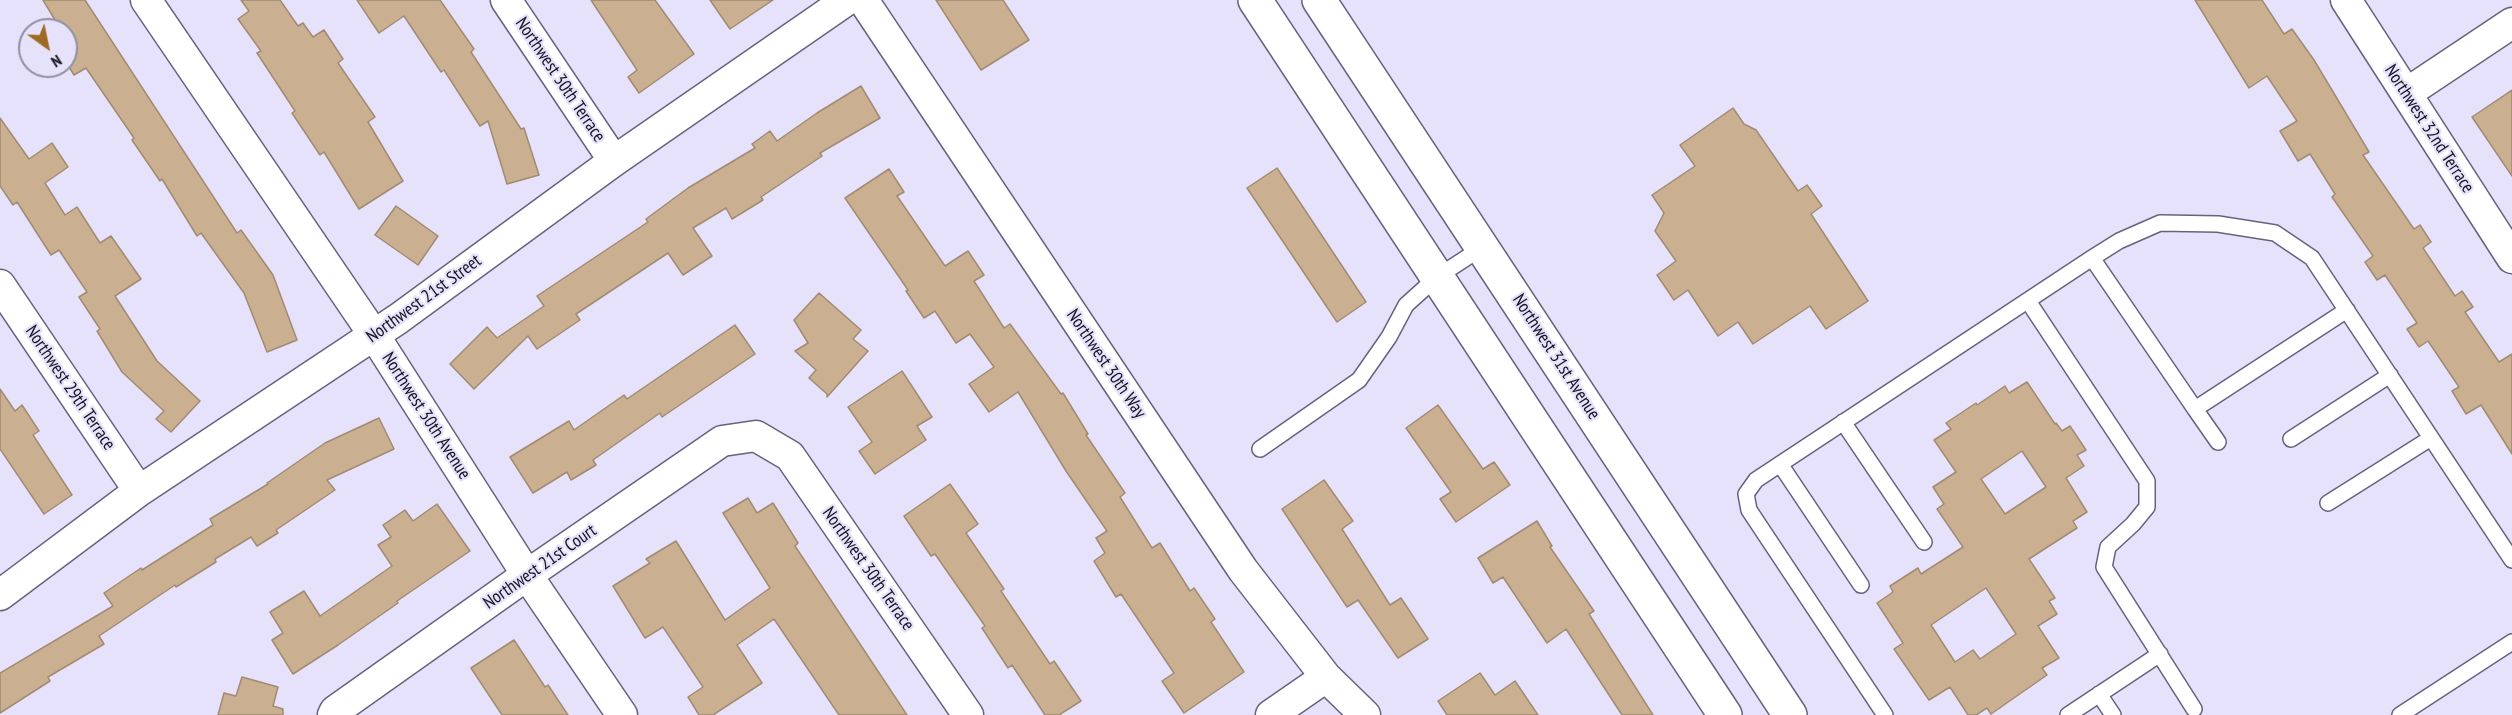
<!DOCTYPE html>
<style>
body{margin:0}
#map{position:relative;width:2512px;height:715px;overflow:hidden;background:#e6e2fb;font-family:"PT Sans Narrow",sans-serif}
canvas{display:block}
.north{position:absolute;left:18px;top:18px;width:60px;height:60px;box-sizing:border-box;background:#e6e2fb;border:2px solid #928fa3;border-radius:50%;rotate:147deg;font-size:16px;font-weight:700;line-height:24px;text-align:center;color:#15131e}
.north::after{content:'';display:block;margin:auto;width:21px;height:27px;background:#a06a24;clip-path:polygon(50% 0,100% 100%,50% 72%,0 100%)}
</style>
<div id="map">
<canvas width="2512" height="715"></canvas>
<div class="north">N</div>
</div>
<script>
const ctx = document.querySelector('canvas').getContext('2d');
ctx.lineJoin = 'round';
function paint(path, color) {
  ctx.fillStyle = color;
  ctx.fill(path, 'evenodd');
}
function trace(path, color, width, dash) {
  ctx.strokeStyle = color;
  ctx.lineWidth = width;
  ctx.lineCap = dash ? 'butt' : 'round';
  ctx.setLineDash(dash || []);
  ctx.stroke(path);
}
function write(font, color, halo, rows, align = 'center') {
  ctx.font = font + ' "PT Sans Narrow",sans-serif';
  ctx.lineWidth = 4.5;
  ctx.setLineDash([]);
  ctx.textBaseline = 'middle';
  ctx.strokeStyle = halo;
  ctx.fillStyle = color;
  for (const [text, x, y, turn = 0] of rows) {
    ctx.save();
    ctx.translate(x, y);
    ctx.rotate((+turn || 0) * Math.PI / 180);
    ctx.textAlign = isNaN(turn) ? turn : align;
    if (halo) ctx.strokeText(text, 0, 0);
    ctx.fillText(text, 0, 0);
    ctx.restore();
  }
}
const building = new Path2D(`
 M43,0H85L237,233L241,230L273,275L297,340L267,352L244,293L201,233L197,236L162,179L160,181L132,140L134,138L86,68L74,75L66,62V30H58L56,26L58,25Z
 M241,0H280L298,26L303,23L313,37L324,30L343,59L338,63L375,117L368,122L403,181L359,209L324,152L320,155L292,113L295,111L257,53L261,51L238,19L249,11Z
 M357,0H440L474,49L471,52L521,129L524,128L539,175L507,184L488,121L480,126L444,70L441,72L404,16L379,33Z
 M591,0H655L694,54L639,93L628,77L637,70Z
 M710,0H773L730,29Z
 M936,0H1003L1029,40L981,70Z
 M2195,0H2262L2284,34L2292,29L2314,60L2369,152L2363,155L2414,229L2420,225L2431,242L2423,248L2455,296L2462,291L2473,307L2465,312L2499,362L2512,354V454L2481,405L2466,414L2452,391L2459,387L2428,341L2419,347L2407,329L2417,323L2385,275L2377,280L2365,262L2373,256L2332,197L2335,194L2310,154L2298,161L2280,131L2297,121L2267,76L2249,88Z
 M861,86L880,118L820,153L822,156L761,197L763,200L732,219L726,208L693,228L712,256L683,275L668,253L576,314L580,320L537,349L528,336L474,389L450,364L487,327L497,338L544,306L537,296L648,222L646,219L688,188L755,148L752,144L770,131L777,141L817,113Z
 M2512,90V176L2472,117Z
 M1733,108L1744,124L1756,130L1798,191L1807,185L1822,206L1811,214L1868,301L1826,329L1810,306L1753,344L1738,322L1718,336L1688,290L1674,300L1657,275L1676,261L1655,231L1664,213L1652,195L1695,166L1680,145Z
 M0,118L29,159L52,143L68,167L45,183L65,215L77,207L100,243L111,236L141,279L115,296L157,361L200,401L171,432L156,419L164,411L122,372L97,331L100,329L79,297L87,292L59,250L51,255L17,202L13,205L0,186Z
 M1277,168L1366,302L1337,322L1247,188Z
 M889,169L904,192L897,196L945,266L968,251L984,275L974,281L1004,328L1010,324L1061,394L1063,393L1088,434L1086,435L1125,493L1120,497L1152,548L1160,543L1190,591L1194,588L1215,619L1211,622L1244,672L1184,713L1162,681L1174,673L1121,594L1116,597L1094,561L1105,553L1096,538L1107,531L1066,471L1018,392L989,412L969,384L994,367L970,334L956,343L935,311L924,318L906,291L908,290L845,198Z
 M396,206L438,236L418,265L375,235Z
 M819,293L861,330L853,339L868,351L827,397V394L809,378L816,370L795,351L808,343L794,320Z
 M735,325L755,354L662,417L660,413L593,460L596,465L571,480L567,472L533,493L510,457L569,421L574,430L624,395L627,399Z
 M902,371L932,417L917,426L926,440L875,474L859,451L872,442L848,407Z
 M2027,382L2055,424L2056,423L2062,431L2070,426L2086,450L2077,455L2084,466L2066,478L2087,512L2073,521L2077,528L2029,559L2055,598L2049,601L2057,614L2038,626L2059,658L2042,668L2047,675L1991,714L1987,708L1976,715H1968L1950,687L1929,700L1894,649L1903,643L1877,603L1893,592L1890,586L1918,568L1921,574L1963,547L1937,509L1944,504L1933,487L1956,472L1934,440L1951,429L1946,423L1976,403L1977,405L2005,386L2009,393ZM2022,451L2046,487L2005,514L1981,479ZM1986,588L2016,634L1980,659L1973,650L1955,662L1931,625Z
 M0,389L15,411L22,405L39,431L33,435L72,495L44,514L0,449Z
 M1438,405L1483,469L1494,462L1510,485L1456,522L1440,499L1451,492L1406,428Z
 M379,418L394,449L327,480L335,490L276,530L278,533L257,546L251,537L215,559L216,562L176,587L175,585L99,636L104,644L48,677L50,681L0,713V673L113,606L104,593L141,568L142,570L213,525L210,519L268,484L267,483L325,443Z
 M1324,480L1353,521L1342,529L1390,605L1401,598L1428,639L1398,658L1358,600L1347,607L1282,509Z
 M950,484L978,524L966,533L1004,589L1001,591L1050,664L1054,661L1081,701L1059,715H1045L1012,665L1008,668L982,628L985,626L935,554L931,556L904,516Z
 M748,498L757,513L773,503L798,543L795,546L907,715H839L774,619L737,645L762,683L713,715H699L688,697L703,687L663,627L645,638L613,586L650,563L646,559L676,541L725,620L770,588L723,513Z
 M437,504L470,551L397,601L398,603L338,645L293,674L272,640L283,633L270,612L304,591L320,616L392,566L378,545L391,537L383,525L405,510L413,521Z
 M1537,521L1552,546L1550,547L1594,611L1589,614L1653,715H1622L1566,629L1547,643L1503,577L1493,583L1478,558Z
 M514,640L545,687L548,685L568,715H502L471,668Z
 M1480,673L1495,695L1515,681L1538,715H1447L1438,701Z
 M242,677L278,687L273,706L283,709V715H218L224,693L236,696Z`);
paint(building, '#cbaf91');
trace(building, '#a18b73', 1.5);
const service = new Path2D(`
 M2092,258L2195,409L2347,310
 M2028,301L2147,481V507L2133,524L2108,547L2104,567L2194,709
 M2195,409L2218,442
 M1843,422L1924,542
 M2291,439L2390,375
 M1260,449L1359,380L1389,337L1406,305L1437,277L1483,247
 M1780,464L1861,585
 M2328,503L2431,438
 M2099,694L2113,715
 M1885,715L1749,510L1746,494L1756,480L2092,258L2119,241L2160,223L2218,224L2275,233L2312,258L2512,560
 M2068,715L2160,654
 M2400,715L2512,642`);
const minor = new Path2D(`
 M146,0L374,335L527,575L622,715
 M506,0L614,161
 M863,0L1243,570L1326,677L1365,715
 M2346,0L2512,258
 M2407,93L2512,23
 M0,285L139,491
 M0,595L139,491L398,319L614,161L847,0
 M333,715L335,711L527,575L722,441L756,436L790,456L968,715
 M1271,715L1326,677`);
const primary = new Path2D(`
 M1255,0L1725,715
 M1319,0L1790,715`);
trace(service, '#67627e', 18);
trace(minor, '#67627e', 33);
trace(primary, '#67627e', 36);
trace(service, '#fff', 15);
trace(minor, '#fff', 30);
trace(primary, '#fff', 33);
write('18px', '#15131e', '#e6e2fb', [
 ["Northwest 30th Terrace",560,80,56],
 ["Northwest 32nd Terrace",2429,129,57],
 ["Northwest 21st Street",424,299,-36],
 ["Northwest 31st Avenue",1556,357,57],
 ["Northwest 30th Way",1106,364,56],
 ["Northwest 29th Terrace",70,388,56],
 ["Northwest 30th Avenue",426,416,57],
 ["Northwest 21st Court",540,567,-35],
 ["Northwest 30th Terrace",868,569,55]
]);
</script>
